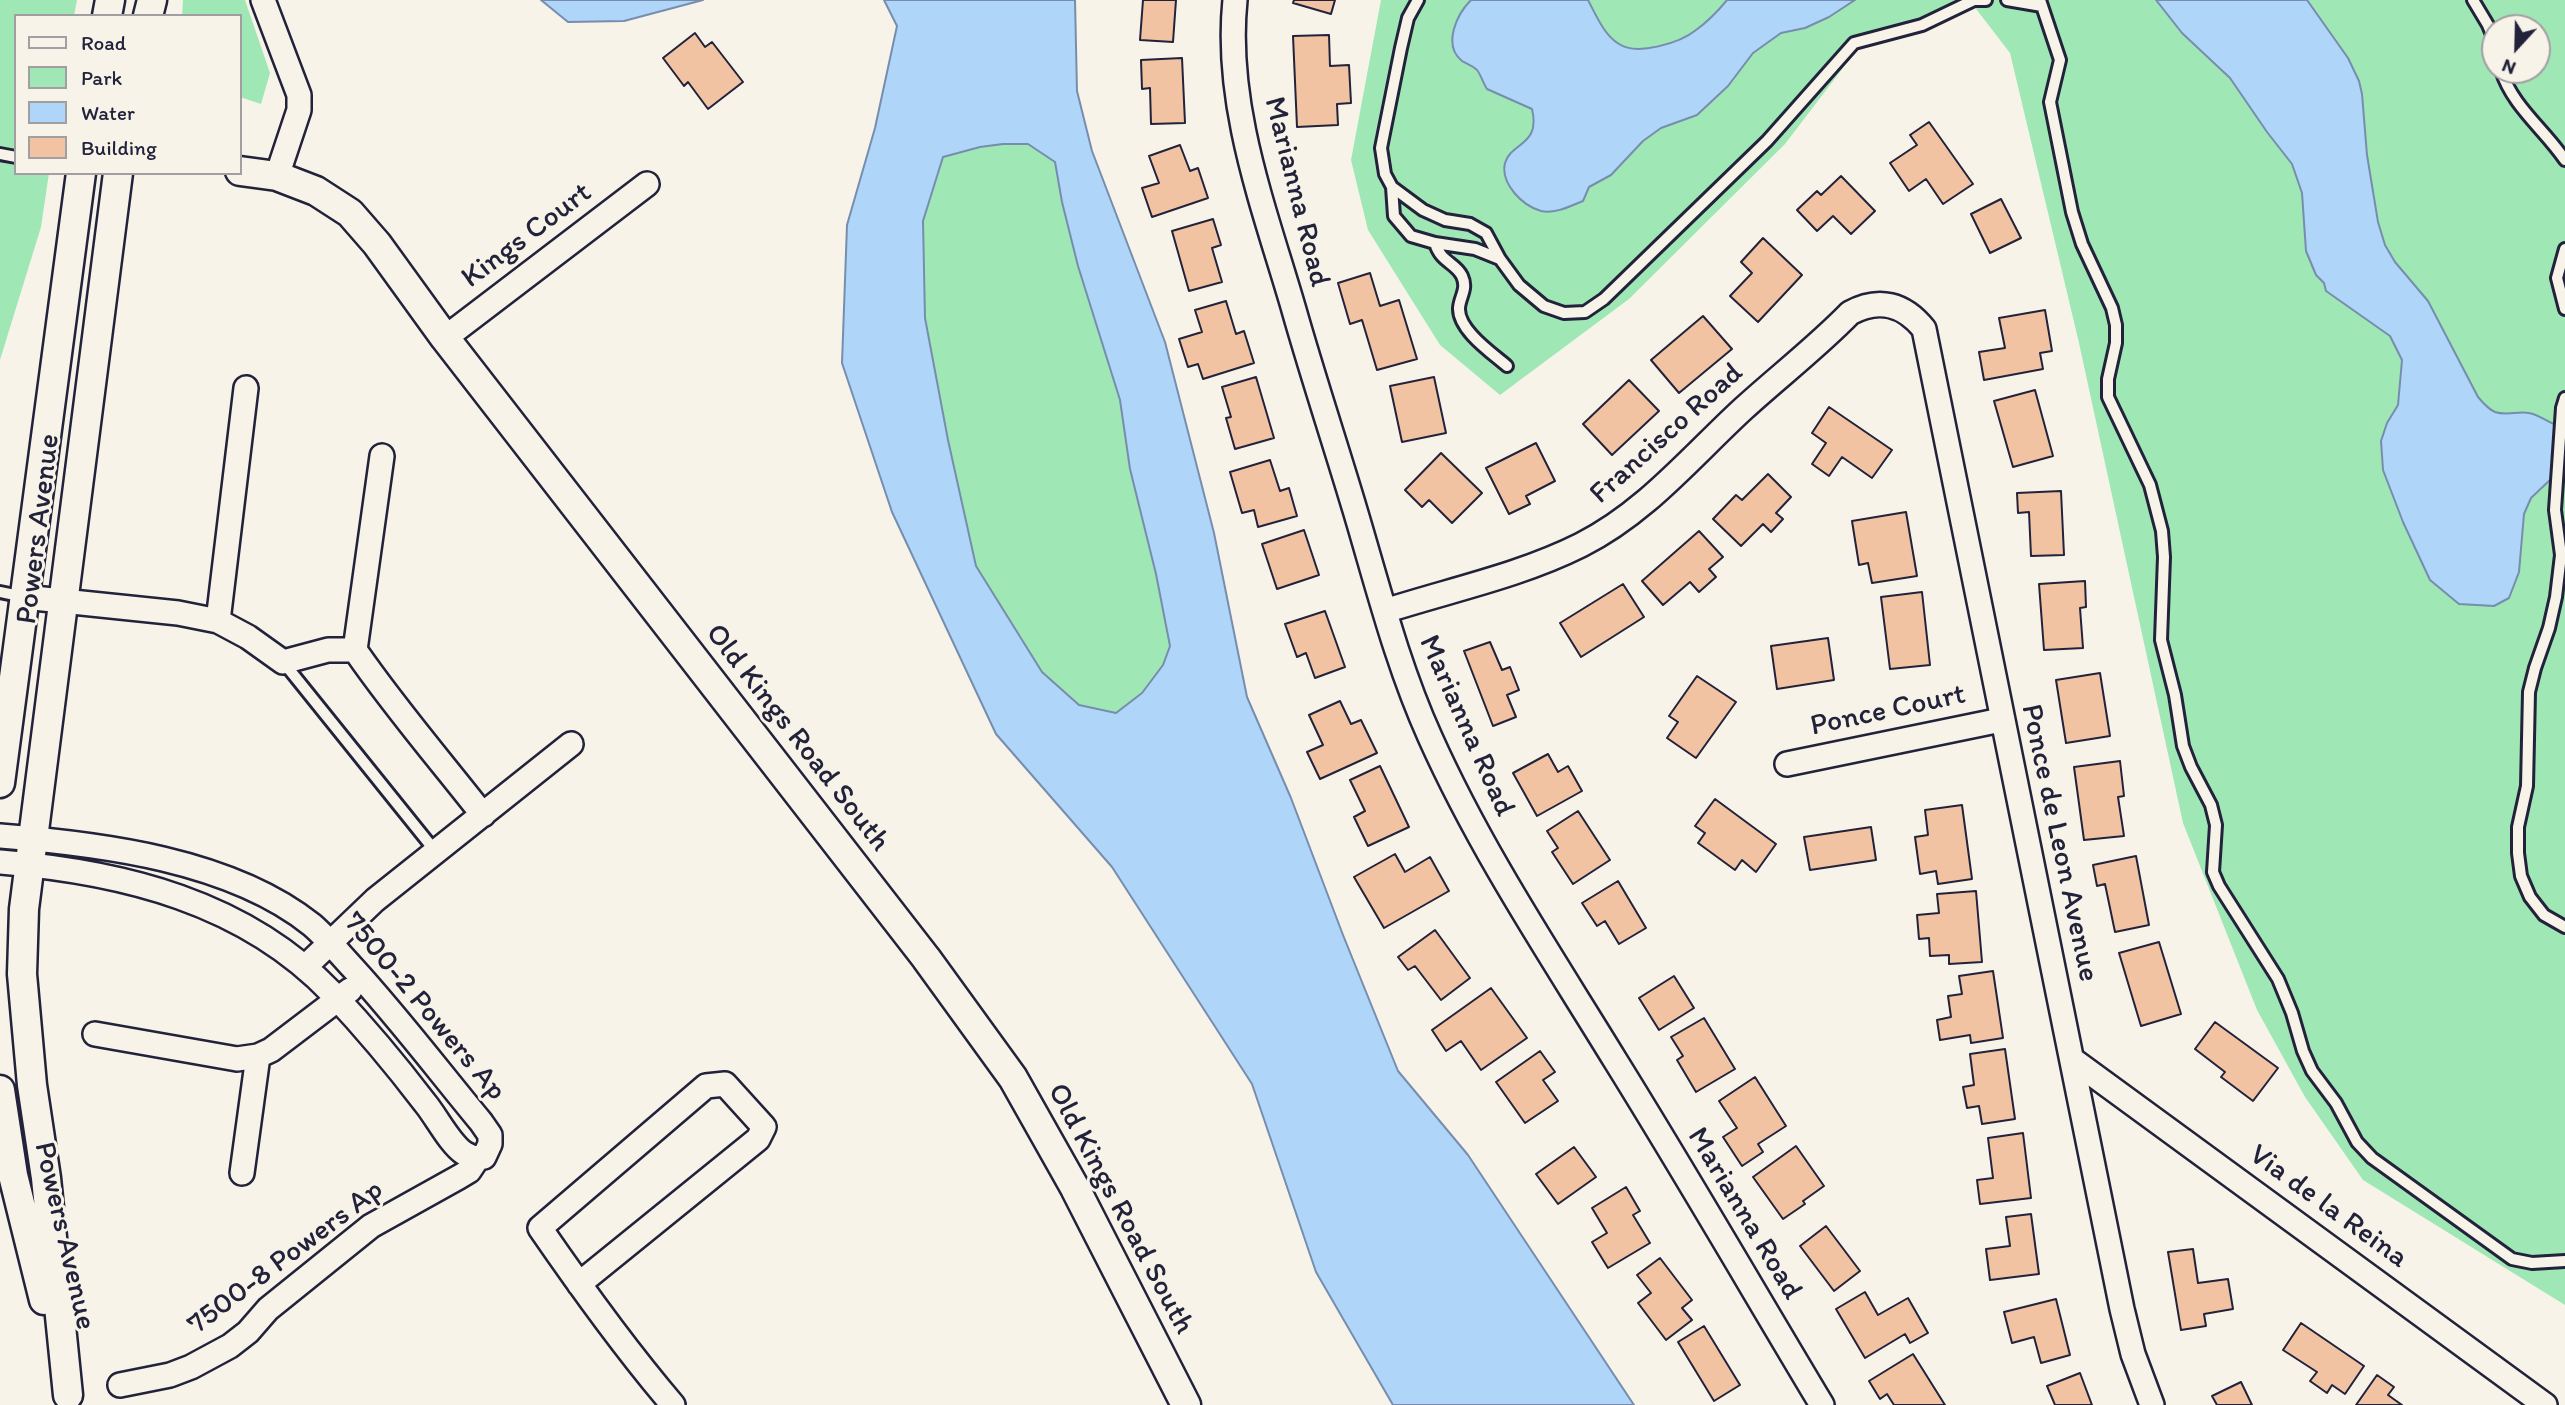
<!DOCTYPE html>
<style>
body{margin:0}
#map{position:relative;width:2565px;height:1405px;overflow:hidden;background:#f7f3e8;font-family:Itim,sans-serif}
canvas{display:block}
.legend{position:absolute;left:14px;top:14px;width:228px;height:161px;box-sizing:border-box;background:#f7f3e8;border:2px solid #a29fa3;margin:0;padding:9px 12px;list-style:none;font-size:21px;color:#22223b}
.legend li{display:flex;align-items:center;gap:14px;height:35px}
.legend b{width:35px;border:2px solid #a29fa3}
.north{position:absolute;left:2481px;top:14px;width:70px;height:70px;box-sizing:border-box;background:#f7f3e8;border:2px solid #a29fa3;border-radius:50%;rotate:202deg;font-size:19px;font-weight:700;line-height:28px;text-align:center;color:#22223b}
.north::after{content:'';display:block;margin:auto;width:24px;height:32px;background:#22223b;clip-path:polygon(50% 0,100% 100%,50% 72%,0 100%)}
</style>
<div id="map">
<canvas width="2565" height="1405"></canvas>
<ul class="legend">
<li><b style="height:9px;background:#f7f3e8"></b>Road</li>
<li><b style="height:19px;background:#9fe8b6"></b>Park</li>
<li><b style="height:19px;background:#afd5f9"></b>Water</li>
<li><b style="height:19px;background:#f2c3a2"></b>Building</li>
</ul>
<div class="north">N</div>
</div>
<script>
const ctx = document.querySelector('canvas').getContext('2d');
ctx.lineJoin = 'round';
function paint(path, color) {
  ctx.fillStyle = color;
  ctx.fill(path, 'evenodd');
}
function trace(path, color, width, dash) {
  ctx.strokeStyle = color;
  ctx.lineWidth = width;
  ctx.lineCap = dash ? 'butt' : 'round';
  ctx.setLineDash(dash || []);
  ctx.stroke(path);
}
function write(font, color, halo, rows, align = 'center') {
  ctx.font = font + ' Itim,sans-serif';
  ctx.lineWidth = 6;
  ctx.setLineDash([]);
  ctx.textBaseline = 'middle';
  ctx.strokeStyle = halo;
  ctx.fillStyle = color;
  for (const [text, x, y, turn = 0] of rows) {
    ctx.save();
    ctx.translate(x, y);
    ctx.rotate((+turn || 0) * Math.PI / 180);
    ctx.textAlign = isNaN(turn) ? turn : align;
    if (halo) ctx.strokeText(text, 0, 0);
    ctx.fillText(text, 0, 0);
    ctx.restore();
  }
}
paint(new Path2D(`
 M0,0H77L74,16H16V173H49L41,227L0,360Z
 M183,0H245L270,73L261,104L240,97V16H182Z
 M1381,0H2565V1305L2363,1180L2305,1097L2257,1010L2183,823L2079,343L2010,53L1970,1L1865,39L1785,144L1629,299L1500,395L1440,345L1368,230L1351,160ZM2495,28H2537V70H2495Z
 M1003,144H1028L1055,162L1062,202L1078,266L1120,400L1130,469L1156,574L1170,646L1163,665L1142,693L1116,713L1079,705L1042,672L976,567L948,440L925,318L923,221L943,157L980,147Z`), '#9fe8b6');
const water = new Path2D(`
 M541,0H703L624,21L568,22Z
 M884,0H1075L1077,91L1092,151L1165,342L1214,533L1247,697L1291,798L1343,935L1398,1071L1468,1155L1634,1405H1393L1316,1272L1252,1084L1112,867L996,734L892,512L842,363L847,225L875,128L897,26ZM1003,144H1028L1055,162L1062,202L1078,266L1120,400L1130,469L1156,574L1170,646L1163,665L1142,693L1116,713L1079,705L1042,672L976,566L948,440L925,318L923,221L943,157L980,147Z
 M1471,0H1588C1596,15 1604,35 1619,44C1637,56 1680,43 1696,30C1707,22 1718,11 1727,0H1855L1829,17L1805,28L1781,33L1753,53L1728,86L1697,115L1661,128L1643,141L1611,175L1589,187L1583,201C1570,206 1556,214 1541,211C1523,206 1500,184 1505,163C1511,142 1541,146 1532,109L1487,89C1483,83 1481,75 1477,70C1472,65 1467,64 1462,61C1442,45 1457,14 1471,0Z
 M2156,0H2307L2348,58L2359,81L2362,94L2367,155L2378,222L2385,245L2395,262L2428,301L2478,397C2483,403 2488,409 2495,412C2506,416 2518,411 2529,413C2542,415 2552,427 2565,427V481L2551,479L2531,498L2524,514L2519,572L2509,598L2494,606L2459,604L2430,580L2403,522L2383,470L2381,441L2387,423L2398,405L2402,360L2390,336L2326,291L2324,283L2316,275L2306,251L2302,193L2292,164L2267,132L2230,78L2182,33Z`);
paint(water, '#afd5f9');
trace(water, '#778dad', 2);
const building = new Path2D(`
 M1143,0H1176L1173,42L1140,40Z
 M1294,0H1335L1331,14L1293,3Z
 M695,33L705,47L712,42L743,82L708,109L688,82L684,86L663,58Z
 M1329,35L1330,66L1349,65L1351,103L1337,104L1338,125L1297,127L1293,36Z
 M1182,58L1185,123L1151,124L1150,88L1142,89L1141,60Z
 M1929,122L1973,184L1943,204L1926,179L1909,191L1890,163L1917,145L1910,135Z
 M1180,145L1190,171L1198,168L1208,198L1152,217L1142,188L1159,183L1149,156Z
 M1841,176L1875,211L1851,234L1833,216L1817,231L1797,210L1817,191L1821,195Z
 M2001,199L2021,238L1990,253L1971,214Z
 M1213,219L1221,245L1212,248L1222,282L1189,291L1172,231Z
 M1763,238L1802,275L1758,322L1730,296L1752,273L1741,262Z
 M1370,273L1380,306L1399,300L1417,359L1377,370L1362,320L1350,324L1338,283Z
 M1226,301L1236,334L1244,331L1254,363L1203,379L1198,364L1188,367L1179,339L1202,332L1195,310Z
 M2045,310L2052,351L2040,353L2043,369L1984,380L1979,352L2005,348L1999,318Z
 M1703,316L1732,349L1679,393L1651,360Z
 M1256,377L1274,438L1235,449L1226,418L1231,417L1222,387Z
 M1434,377L1446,433L1402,442L1390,386Z
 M1629,380L1659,411L1612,455L1583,424Z
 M2035,390L2053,456L2013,467L1994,401Z
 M1829,407L1892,450L1872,478L1842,457L1829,476L1812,464L1826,443L1812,433Z
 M1536,443L1555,481L1526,496L1530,504L1509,514L1486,468Z
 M1441,453L1482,493L1452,523L1429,500L1422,507L1405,490Z
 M1270,460L1280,491L1289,488L1297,516L1258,527L1254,510L1242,513L1230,472Z
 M1768,474L1791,497L1776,513L1783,519L1771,532L1763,524L1741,546L1713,519L1736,495L1742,500Z
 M2061,491L2064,555L2031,556L2029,512L2018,513L2017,493Z
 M1906,512L1917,576L1872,583L1868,563L1859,565L1852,521Z
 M1304,530L1319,575L1277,589L1262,544Z
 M1699,531L1723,557L1709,569L1716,577L1699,592L1690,582L1663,605L1642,581Z
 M2085,581L2086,607L2080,608L2083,648L2044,650L2039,584Z
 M1623,584L1644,617L1581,657L1560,623Z
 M1922,592L1930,665L1890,669L1881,597Z
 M1325,611L1345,667L1315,678L1306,653L1297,657L1285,624Z
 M1828,638L1834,680L1777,689L1771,646Z
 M1490,642L1502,670L1510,667L1519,690L1507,695L1516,717L1493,726L1464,651Z
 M2100,673L2110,736L2066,743L2056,680Z
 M1697,676L1736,702L1696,758L1667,738L1678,722L1669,716Z
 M1340,701L1351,724L1361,720L1377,753L1320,779L1307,752L1323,745L1309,715Z
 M1548,754L1558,772L1568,766L1582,791L1537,816L1513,773Z
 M2120,761L2124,796L2118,797L2124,836L2084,840L2074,767Z
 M1380,766L1409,827L1368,846L1354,817L1365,811L1350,780Z
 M1715,799L1776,844L1756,872L1742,860L1735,870L1698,843L1705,833L1695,826Z
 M1962,805L1972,879L1938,884L1936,871L1920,874L1915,837L1928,835L1925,810Z
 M1578,811L1610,860L1573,884L1552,852L1558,848L1547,831Z
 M1871,827L1876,860L1810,870L1804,837Z
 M1395,854L1405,872L1430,857L1449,891L1384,928L1354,877Z
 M2136,856L2149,925L2115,932L2105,884L2097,886L2093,865Z
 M1618,881L1646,928L1619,944L1605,921L1597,926L1582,903Z
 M1976,891L1982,962L1949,964V955L1930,956L1929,938L1919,939L1917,915L1939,913L1937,894Z
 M1435,930L1470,978L1441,1000L1415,966L1408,970L1398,957Z
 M2159,942L2181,1014L2141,1026L2119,953Z
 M1993,971L2003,1038L1971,1043L1970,1035L1940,1040L1937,1020L1951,1017L1948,996L1962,994L1959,976Z
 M1674,976L1694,1008L1659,1030L1639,998Z
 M1491,988L1527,1038L1481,1070L1461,1041L1446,1051L1432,1030Z
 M1704,1018L1735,1069L1696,1092L1677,1060L1683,1056L1671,1037Z
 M2215,1022L2278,1068L2253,1101L2221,1077L2225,1072L2195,1049Z
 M2005,1049L2015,1119L1982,1124L1979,1106L1967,1108L1963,1087L1974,1085L1970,1054Z
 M1540,1051L1555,1072L1543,1080L1558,1101L1525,1123L1496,1082Z
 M1755,1077L1786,1126L1758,1144L1763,1152L1742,1166L1723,1137L1737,1128L1719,1101Z
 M2023,1133L2031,1198L1980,1204L1977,1180L1993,1178L1988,1138Z
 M1796,1146L1824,1186L1803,1201L1805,1204L1783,1219L1753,1177Z
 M1574,1147L1596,1177L1558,1204L1536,1174Z
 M1626,1187L1640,1211L1633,1215L1650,1243L1608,1268L1592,1242L1607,1233L1592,1208Z
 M2031,1214L2039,1274L1990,1280L1986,1249L2010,1246L2006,1217Z
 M1826,1226L1860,1271L1834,1291L1800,1246Z
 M2193,1249L2198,1283L2228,1279L2233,1309L2204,1314L2206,1326L2181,1330L2168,1252Z
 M1660,1258L1692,1300L1682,1308L1692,1320L1666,1340L1638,1303L1651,1293L1637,1275Z
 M1865,1292L1878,1315L1908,1298L1928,1333L1910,1343L1905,1334L1865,1358L1836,1309Z
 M2056,1299L2070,1355L2041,1363L2034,1337L2012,1343L2004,1312Z
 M2301,1323L2364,1366L2345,1394L2332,1385L2327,1393L2310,1381L2317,1372L2283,1350Z
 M1704,1326L1740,1385L1714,1401L1678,1342Z
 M1913,1354L1945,1405H1894L1887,1394L1880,1399L1869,1381Z
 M2080,1373L2092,1405H2055L2047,1386Z
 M2377,1375L2394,1387L2388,1395L2402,1405H2356Z
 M2241,1382L2252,1405H2217L2212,1396Z`);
paint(building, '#f2c3a2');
trace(building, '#22223b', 2);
const service = new Path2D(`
 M1418,0L1408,18L1401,48L1381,148L1385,174L1392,187L1423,210L1445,220L1470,224L1486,233L1500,259L1519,285L1544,306L1564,313L1585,312L1604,299L1767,141L1854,43L1922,25L1974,0H1986
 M2007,0L2042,6
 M2040,0L2060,60L2050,102L2072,212L2082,244L2112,308L2116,325V343L2108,379V397L2150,485L2162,531L2164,557L2161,640L2175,695L2183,746L2191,767L2211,805L2216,825L2213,872L2219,886L2278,979L2292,1013L2303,1051L2312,1071L2336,1103L2357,1142L2372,1158L2512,1259L2532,1263L2565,1261
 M2473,0L2488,25L2495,42
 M2501,70C2512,106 2544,129 2565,160
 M0,154L16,157
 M1392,187L1394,216L1411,236L1435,243L1475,249L1500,259
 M1435,243C1441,263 1455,262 1462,276C1468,289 1460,296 1459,308C1458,330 1492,353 1507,366
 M2565,249L2557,278L2565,309
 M2565,398L2562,408L2555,510L2561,555L2556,597L2549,628L2535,668L2529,692L2527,786L2518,827V853L2521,876L2530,897L2544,915L2565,927
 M0,592L24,597
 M284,663L436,852`);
const minor = new Path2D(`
 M263,0L299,95V110L277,176
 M1235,0C1224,106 1265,210 1294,310C1313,377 1335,443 1355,510C1378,587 1397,664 1430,737C1481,851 1550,954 1615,1060C1686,1174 1753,1290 1822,1405
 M445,338L647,184
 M24,597L178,613L218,621L248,637L283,662L328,650H355C394,707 440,760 483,815
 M1385,611C1450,590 1519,576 1581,545C1645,513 1691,457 1743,409C1778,377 1817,347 1850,313C1879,297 1904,304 1924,329L2122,1309L2133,1354L2152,1405
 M218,621L246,388
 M355,650L382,456
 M1787,764L2001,720
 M0,836C101,844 231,860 312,925C326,937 339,953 352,967C397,1016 438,1070 481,1122L490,1135V1144L484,1157C476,1159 470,1157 464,1153C450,1144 436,1116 425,1103C396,1065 365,1028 332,993C245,902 123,872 0,862
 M306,966L375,900L571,744
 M95,1034L237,1059L258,1056L271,1050L350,990
 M2073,1060L2545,1405
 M242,1173L258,1056
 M579,1284L758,1139L764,1127L725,1084L706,1086L540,1228C582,1289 625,1349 673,1405
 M120,1385L170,1375L191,1367L230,1346L248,1332L268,1309L371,1226L459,1177L469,1171L477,1159`);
const tertiary = new Path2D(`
 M107,16L110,0
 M148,16L152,0
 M240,171L277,176L316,191L350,213L377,244L445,338L926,958L1013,1078L1075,1188L1186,1405
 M0,783L81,173
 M0,1090L13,1175L44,1300
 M68,1395L46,1178L32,1085L22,974L24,909L118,173`);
trace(service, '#22223b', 16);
trace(minor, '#22223b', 28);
trace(tertiary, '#22223b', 33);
trace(service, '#f7f3e8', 10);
trace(minor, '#f7f3e8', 23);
trace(tertiary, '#f7f3e8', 28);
write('30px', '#22223b', '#f7f3e8', [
 ["Marianna Road",1296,192,76],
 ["Kings Court",527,236,-37],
 ["Francisco Road",1667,434,-42],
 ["Powers Avenue",39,529,-83],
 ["Ponce Court",1888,711,-12],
 ["Marianna Road",1466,726,66],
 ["Old Kings Road South",797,738,52],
 ["Ponce de Leon Avenue",2059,843,78],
 ["7500-2 Powers Ap",424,1007,50],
 ["Via de la Reina",2328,1207,36],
 ["Old Kings Road South",1120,1209,62],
 ["Marianna Road",1744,1214,59],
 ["Powers Avenue",64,1236,77],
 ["7500-8 Powers Ap",286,1258,-37]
]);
</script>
